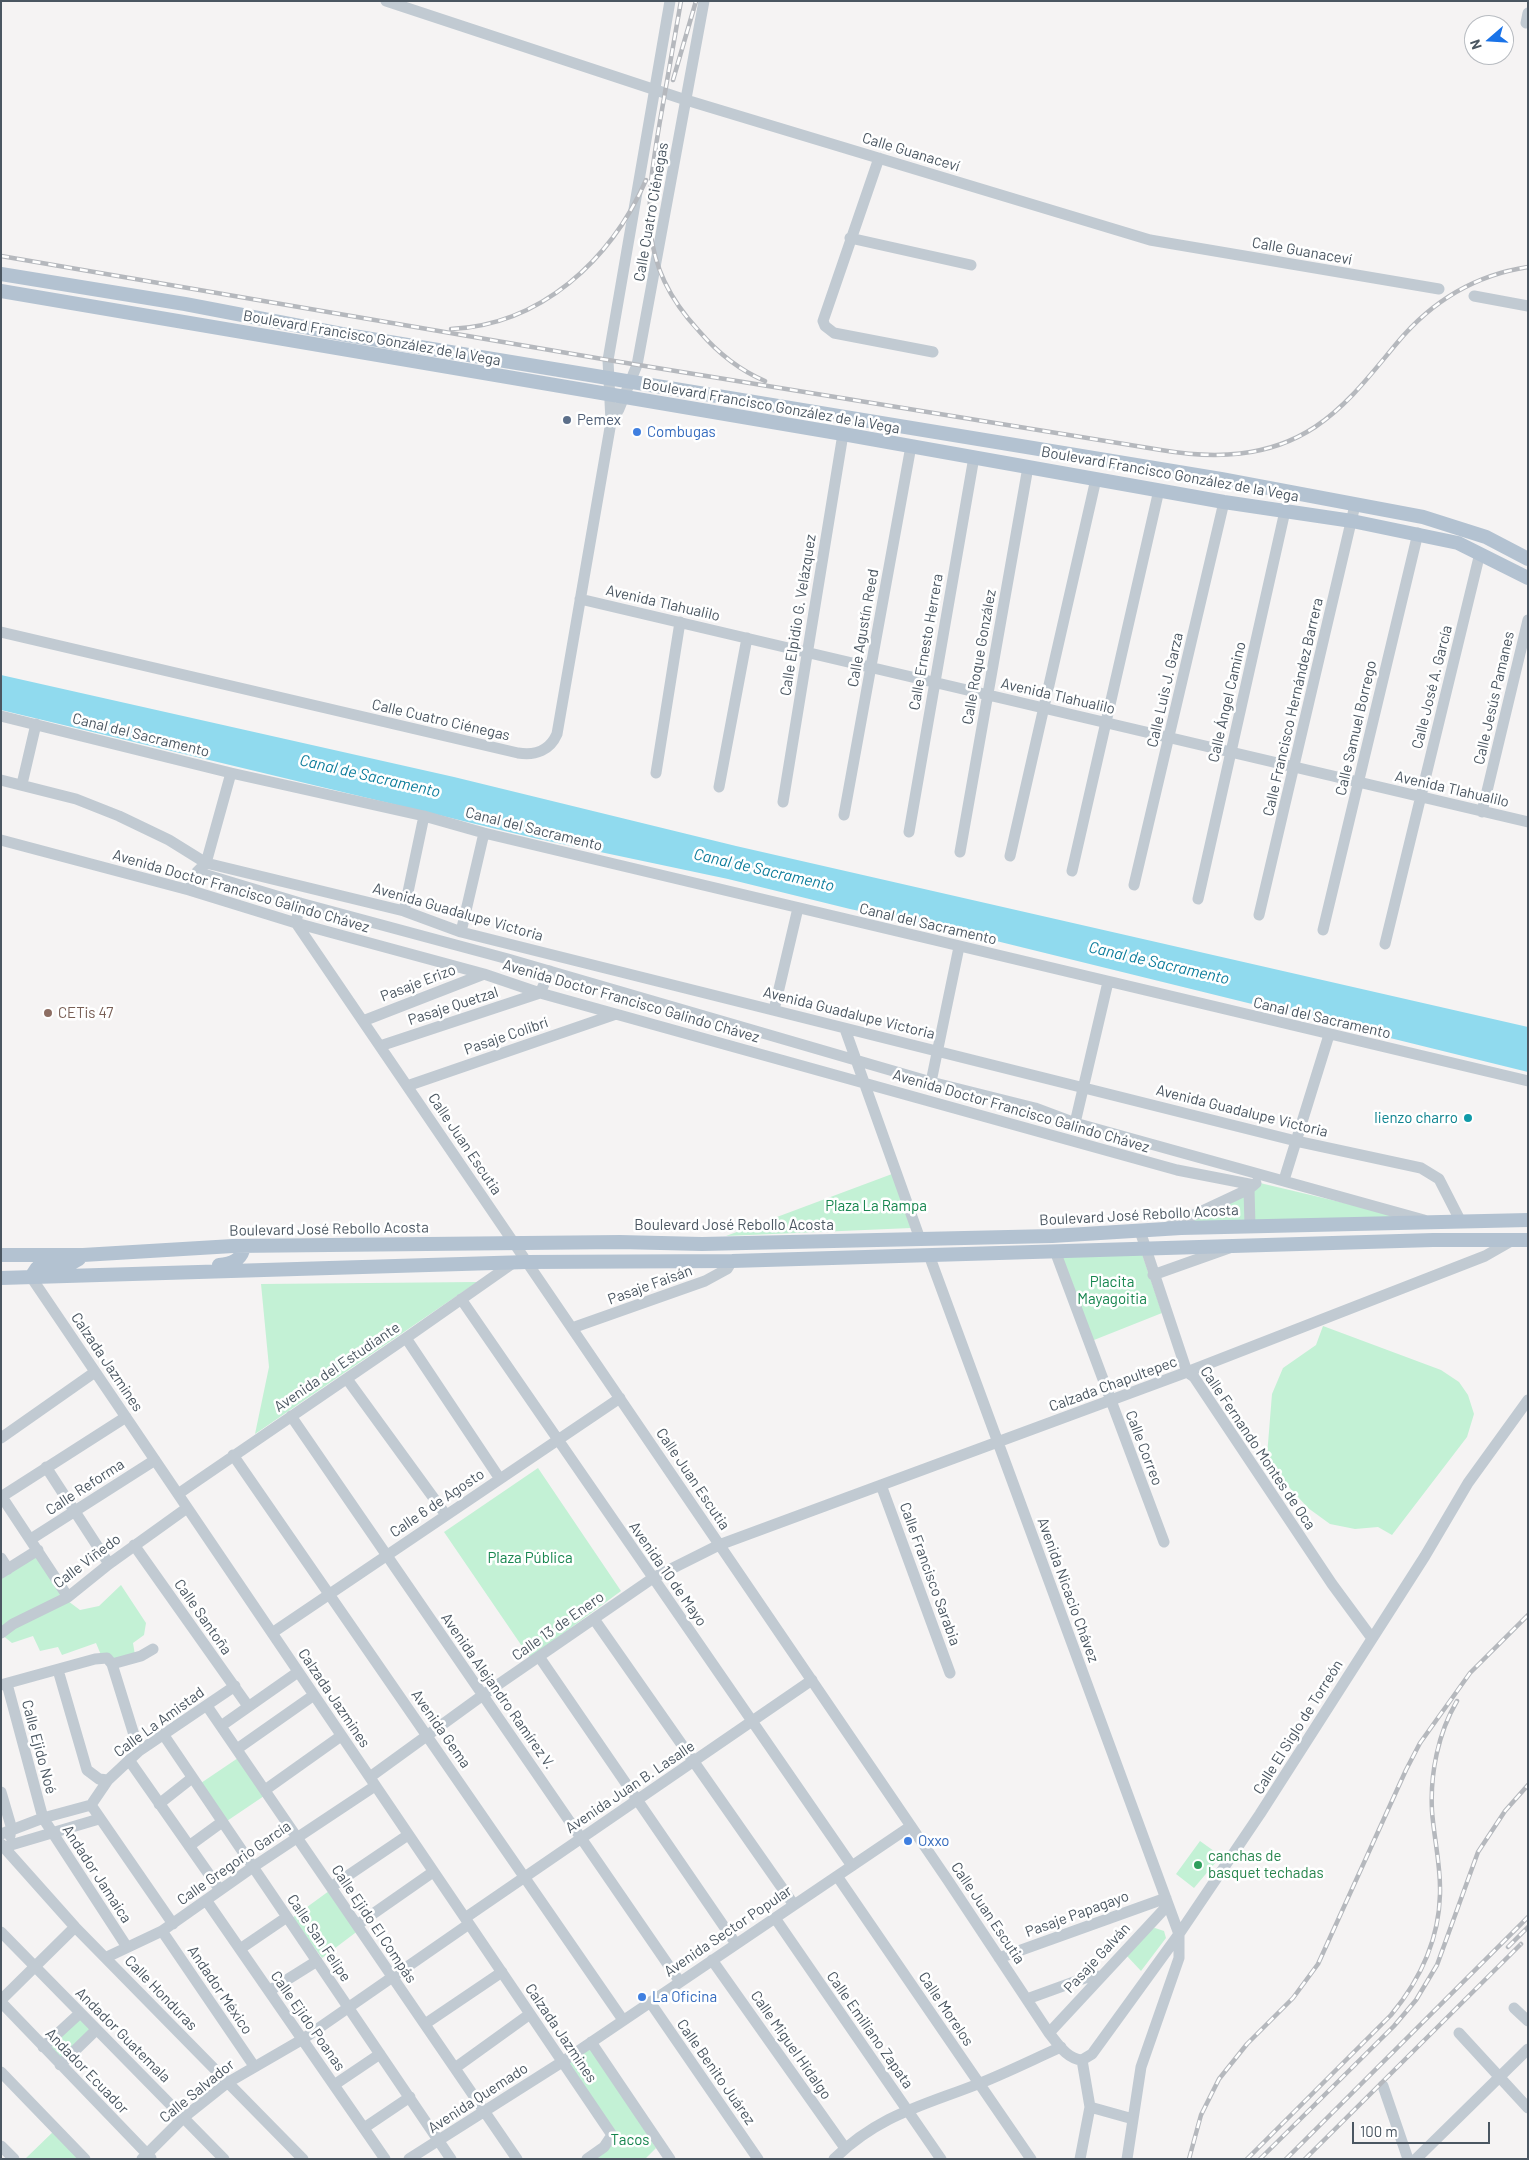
<!DOCTYPE html>
<meta charset="utf-8">
<style>
body{margin:0}
#map{position:relative;width:1529px;height:2160px;overflow:hidden;background:#f5f3f3;font-family:Barlow,sans-serif}
canvas{display:block}
.frame{position:absolute;inset:0;border:2px solid #4a5661;pointer-events:none}
.north{position:absolute;left:1464px;top:15px;width:50px;height:50px;box-sizing:border-box;background:#fff;border:1px solid #b7bbc0;border-radius:50%;rotate:251deg;font-size:14px;font-weight:700;line-height:20px;text-align:center;color:#4a5661}
.north::after{content:'';display:block;margin:auto;width:18px;height:22px;background:#1a73e8;clip-path:polygon(50% 0,100% 100%,50% 72%,0 100%)}
.scale{position:absolute;left:1352px;top:2122px;width:138px;height:22px;box-sizing:border-box;border:2px solid #4a5661;border-top:0;padding-left:6px;font-size:15px;line-height:18px;white-space:nowrap;color:#4a5661;-webkit-text-stroke:4px #fff;paint-order:stroke}
</style>
<div id="map">
<canvas width="1529" height="2160"></canvas>
<div class="frame"></div>
<div class="north">N</div>
<div class="scale">100 m</div>
</div>
<script>
const ctx = document.querySelector('canvas').getContext('2d');
ctx.lineJoin = 'round';
function paint(path, color) {
  ctx.fillStyle = color;
  ctx.fill(path, 'evenodd');
}
function trace(path, color, width, dash) {
  ctx.strokeStyle = color;
  ctx.lineWidth = width;
  ctx.lineCap = dash ? 'butt' : 'round';
  ctx.setLineDash(dash || []);
  ctx.stroke(path);
}
function write(font, color, halo, rows, align = 'center') {
  ctx.font = font + ' Barlow,sans-serif';
  ctx.lineWidth = 5;
  ctx.setLineDash([]);
  ctx.textBaseline = 'middle';
  ctx.strokeStyle = halo;
  ctx.fillStyle = color;
  for (const [text, x, y, turn = 0] of rows) {
    ctx.save();
    ctx.translate(x, y);
    ctx.rotate((+turn || 0) * Math.PI / 180);
    ctx.textAlign = isNaN(turn) ? turn : align;
    if (halo) ctx.strokeText(text, 0, 0);
    ctx.fillText(text, 0, 0);
    ctx.restore();
  }
}
paint(new Path2D(`
 M892,1174L911,1228L726,1236Z
 M1260,1183L1412,1219L1181,1223Z
 M1141,1251L1162,1313L1089,1342L1057,1253Z
 M477,1282L255,1434L269,1367L261,1284Z
 M1323,1326L1441,1370L1459,1382L1468,1395L1474,1414L1467,1437L1392,1535L1378,1527L1355,1529L1330,1524L1308,1508L1279,1476L1267,1456L1272,1394L1283,1368L1316,1345Z
 M538,1468L621,1591L530,1658L444,1532Z
 M37,1554L68,1601L80,1610L99,1606L121,1585L146,1623L144,1635L133,1643L135,1655L113,1659L101,1655L96,1643L62,1655L58,1647L40,1651L33,1636L12,1643L1,1634V1577Z
 M238,1758L264,1796L224,1823L198,1785Z
 M1200,1841L1221,1856L1194,1888L1176,1874Z
 M329,1891L359,1930L322,1958L292,1918Z
 M1155,1928L1164,1931L1166,1938L1141,1971L1127,1956L1150,1929Z
 M80,2013L96,2030L60,2065L43,2047Z
 M591,2046L656,2148L645,2159H589L611,2140L566,2062Z
 M56,2129L78,2159H25Z`), '#c3f1d5');
paint(new Path2D(`
 M1,675L454,777L736,846L1528,1027V1072L972,935L850,909L728,879L534,838L1,710Z`), '#90daee');
trace(new Path2D(`
 M386,1L686,100L1150,240L1439,289
 M1526,23L1528,13
 M879,158L823,321L825,326L834,333L933,352
 M850,238L971,265
 M1474,296L1528,306
 M611,422L619,409L637,365L704,1
 M580,599L1528,822
 M1,632L518,753C536,756 550,750 557,734L611,422L608,360L670,1
 M1,716L231,773L424,816L484,833L1528,1081
 M656,773L680,622
 M1,780L76,799L119,816L169,840L206,863L404,911L461,932L1296,1141L1421,1168L1439,1179L1461,1222
 M22,784L36,724
 M719,787L747,638
 M783,802L843,434
 M1482,812L1528,620
 M844,815L911,446
 M909,832L974,457
 M1,840L189,890L296,923L484,974L540,993L1177,1170L1254,1185
 M960,852L1028,467
 M1010,856L1096,479
 M1072,871L1159,490
 M197,872L300,903L508,959L931,1082L1035,1108L1075,1123L1424,1220
 M1134,885L1224,502
 M189,890L197,872L206,863L231,773
 M1198,899L1285,511
 M300,903L296,923L947,1879L1049,2033C1058,2044 1067,2059 1082,2060
 M404,911L424,816
 M1259,915L1355,505
 M1323,930L1418,533
 M461,932L484,833
 M1385,944L1480,553
 M774,1010L798,908
 M363,1021L484,974
 M845,1029L920,1239
 M380,1046L540,993L550,971
 M931,1082L959,947
 M407,1086L616,1014
 M1075,1123L1108,982
 M1284,1180L1329,1035
 M1249,1189L1250,1226
 M1168,1227L1249,1189L1256,1183
 M1140,1231L1187,1372L1194,1377L1332,1584L1371,1637
 M1055,1251L1164,1542
 M929,1255L1179,1934V1958L1141,2067L1127,2159
 M1153,1275L1229,1248
 M31,1277L612,2135L604,2147L587,2159
 M461,1299L852,1866
 M572,1328L705,1281L727,1269L732,1261
 M406,1338L500,1479
 M347,1379L446,1515
 M291,1416L680,1982
 M1,1438L95,1372
 M233,1455L623,2020
 M46,1467L109,1564
 M881,1485L950,1673
 M178,1494L406,1338L513,1263
 M1,1497L126,1417
 M2,1497L68,1597
 M31,1539L155,1460
 M134,1545L248,1706
 M1,1558L8,1569
 M1,1573L38,1550
 M594,1619L794,1905
 M1,1633L13,1624L68,1597L109,1564L187,1508
 M272,1633L620,1398
 M540,1658L736,1944
 M112,1664L141,1656L153,1649
 M58,1670L87,1770L99,1779L108,1780
 M7,1684L43,1818L127,1947
 M1,1685L95,1659L107,1658L112,1664L139,1751
 M207,1706L517,2159
 M221,1726L298,1672
 M163,1734L451,2159
 M237,1749L314,1695
 M129,1760L220,1890
 M370,1777L483,1695L653,1578L719,1545L1187,1372L1485,1256L1513,1240
 M265,1790L341,1736
 M1,1792L11,1826L10,1836
 M159,1804L192,1778
 M91,1805L108,1780L139,1751L235,1686
 M91,1805L173,1924
 M1,1834L43,1818L91,1805
 M1,1844L75,1927L303,2159
 M189,1846L222,1822
 M1,1848L99,1819
 M837,1876L1031,2159
 M331,1887L408,1835
 M206,1900L385,2159
 M465,1918L812,1680
 M775,1918L941,2159
 M357,1925L433,1872
 M162,1931L254,2066
 M1,1932L224,2159
 M240,1949L287,1917
 M107,1957L162,1931L253,1867L375,1786
 M999,1958L1166,1898
 M712,1960L845,2148
 M269,1991L317,1961
 M1027,1999L1085,1978L1101,1976
 M1,2000L75,1927
 M1,2002L151,2158
 M650,2002L758,2159
 M1514,2008L1528,2021
 M425,2024L502,1972
 M1049,2033L1168,1905
 M1459,2033L1528,2108
 M591,2042L670,2159
 M43,2047L80,2013
 M1082,2060L1092,2054L1179,1934L1260,1814L1425,1556L1468,1483L1528,1400
 M60,2065L96,2030
 M455,2068L530,2014
 M1,2072L85,2159
 M334,2085L380,2054
 M1383,2086L1408,2159
 M1090,2107L1133,2119
 M364,2128L410,2097
 M1,2146L14,2159
 M142,2159L183,2118L227,2083L303,2039L469,1924
 M409,2159L562,2062L911,1826
 M834,2159C879,2115 922,2106 978,2084C1006,2073 1034,2059 1061,2047
 M1080,2159L1090,2107L1082,2060
 M1416,2159L1528,2049`), '#c1cad2', 11);
trace(new Path2D(`
 M1,274L185,304L347,335L1221,479L1423,517L1486,537L1528,559
 M1,291L843,434L1224,502L1352,521L1458,543L1528,578
 M1,1255H83L233,1246L620,1242L702,1244L1052,1236L1181,1228L1528,1220
 M219,1265C232,1264 242,1260 244,1246
 M31,1277L37,1268L72,1263L79,1259
 M1,1278L527,1262L732,1261L1433,1240H1528`), '#b3c2d1', 14);
const rail = new Path2D(`
 M681,1C674,41 667,81 660,121C646,204 636,263 699,331C717,352 739,370 765,381
 M673,80L696,1
 M1,256L608,360L1161,450C1214,459 1268,458 1315,427C1348,405 1371,374 1397,343C1431,302 1475,275 1528,267
 M451,329C541,325 611,260 646,180
 M1508,1947L1528,1927
 M1189,2159L1201,2115L1219,2079L1247,2044L1293,1998L1318,1964L1406,1770L1420,1743L1470,1673L1528,1615
 M1247,2159L1391,2015C1420,1980 1439,1940 1440,1894C1441,1866 1434,1839 1432,1811C1430,1774 1438,1733 1457,1701
 M1260,2159L1394,2026L1416,2000L1437,1965L1478,1852L1505,1811L1528,1785
 M1286,2159L1528,1917
 M1305,2159L1521,1944`);
trace(rail, '#b5b8bd', 4.5);
trace(rail, '#fff', 2.5, [8]);
for (const [x, y, r, color] of [
 [567,420,5,"#5c6f8a"],
 [637,432,5,"#3f7fe0"],
 [48,1013,5,"#8d6e63"],
 [1468,1118,5,"#0f9aa8"],
 [908,1841,5,"#3f7fe0"],
 [1198,1865,5,"#2e9e5b"],
 [642,1997,5,"#3f7fe0"]
]) {
  const dot = new Path2D();
  dot.arc(x, y, r, 0, 2 * Math.PI);
  ctx.fillStyle = color;
  ctx.fill(dot);
  trace(dot, '#fff', 2);
}
write('15px', '#4a5661', '#fff', [
 ["Calle Guanaceví",911,152,17],
 ["Calle Cuatro Ciénegas",651,212,-80],
 ["Calle Guanaceví",1302,251,10],
 ["Boulevard Francisco González de la Vega",372,338,10],
 ["Boulevard Francisco González de la Vega",771,406,10],
 ["Boulevard Francisco González de la Vega",1170,474,10],
 ["Avenida Tlahualilo",663,603,13],
 ["Calle Elpidio G. Velázquez",798,615,-81],
 ["Calle Agustín Reed",863,628,-80],
 ["Calle Ernesto Herrera",926,642,-80],
 ["Calle Roque González",979,657,-80],
 ["Calle José A. García",1432,687,-76],
 ["Calle Luis J. Garza",1165,690,-77],
 ["Avenida Tlahualilo",1058,696,13],
 ["Calle Jesús Pamanes",1494,698,-77],
 ["Calle Ángel Camino",1227,702,-77],
 ["Calle Francisco Hernández Barrera",1293,707,-77],
 ["Calle Cuatro Ciénegas",441,720,13],
 ["Calle Samuel Borrego",1356,728,-77],
 ["Canal del Sacramento",141,735,14],
 ["Avenida Tlahualilo",1452,789,13],
 ["Canal del Sacramento",534,829,14],
 ["Avenida Doctor Francisco Galindo Chávez",241,891,16],
 ["Avenida Guadalupe Victoria",458,912,16],
 ["Canal del Sacramento",928,924,13],
 ["Pasaje Erizo",418,983,-21],
 ["Avenida Doctor Francisco Galindo Chávez",631,1001,16],
 ["Pasaje Quetzal",453,1006,-18],
 ["Avenida Guadalupe Victoria",849,1013,14],
 ["Canal del Sacramento",1322,1018,13],
 ["Pasaje Colibrí",506,1036,-19],
 ["Avenida Doctor Francisco Galindo Chávez",1021,1111,16],
 ["Avenida Guadalupe Victoria",1242,1111,14],
 ["Calle Juan Escutia",465,1144,56],
 ["Boulevard José Rebollo Acosta",1139,1215,-3],
 ["Boulevard José Rebollo Acosta",734,1225],
 ["Boulevard José Rebollo Acosta",329,1229,-1],
 ["Pasaje Faisán",650,1285,-20],
 ["Calzada Jazmines",107,1362,56],
 ["Avenida del Estudiante",337,1367,-34],
 ["Calzada Chapultepec",1113,1384,-20],
 ["Calle Correo",1144,1448,69],
 ["Calle Fernando Montes de Oca",1258,1448,56],
 ["Calle Juan Escutia",693,1479,56],
 ["Calle Reforma",85,1487,-33],
 ["Calle 6 de Agosto",437,1503,-34],
 ["Calle Viñedo",87,1561,-37],
 ["Avenida 10 de Mayo",668,1574,55],
 ["Calle Francisco Sarabia",930,1574,70],
 ["Avenida Nicacio Chávez",1068,1590,70],
 ["Calle Santoña",203,1617,55],
 ["Calle 13 de Enero",558,1626,-35],
 ["Avenida Alejandro Ramírez V.",498,1691,55],
 ["Calzada Jazmines",334,1698,56],
 ["Calle La Amistad",159,1722,-36],
 ["Calle El Siglo de Torreón",1298,1727,-58],
 ["Avenida Gema",441,1729,55],
 ["Calle Ejido Noé",39,1747,75],
 ["Avenida Juan B. Lasalle",630,1787,-34],
 ["Calle Gregorio García",234,1863,-35],
 ["Andador Jamaica",97,1874,57],
 ["Calle Juan Escutia",988,1913,56],
 ["Pasaje Papagayo",1077,1914,-20],
 ["Calle Ejido El Compás",374,1924,56],
 ["Avenida Sector Popular",728,1931,-34],
 ["Calle San Felipe",319,1938,56],
 ["Pasaje Galván",1097,1958,-47],
 ["Andador México",220,1990,56],
 ["Calle Honduras",161,1993,46],
 ["Calle Morelos",946,2009,56],
 ["Calle Ejido Poanas",308,2021,55],
 ["Calle Emiliano Zapata",870,2030,55],
 ["Calzada Jazmines",561,2033,56],
 ["Andador Guatemala",123,2035,45],
 ["Calle Miguel Hidalgo",791,2045,55],
 ["Andador Ecuador",87,2071,46],
 ["Calle Benito Juárez",716,2072,55],
 ["Calle Salvador",197,2091,-39],
 ["Avenida Quemado",478,2098,-33]
]);
write('15px', '#4e5e75', '#fff', [
 ["Pemex",577,420]
], 'left');
write('15px', '#366cbe', '#fff', [
 ["Combugas",647,432],
 ["Oxxo",918,1841],
 ["La Oficina",652,1997]
], 'left');
write('15px', '#785e54', '#fff', [
 ["CETis 47",58,1013]
], 'left');
write('15px', '#0d838f', '#fff', [
 ["lienzo charro",1458,1118]
], 'right');
write('15px', '#17864f', '#fff', [
 ["Plaza La Rampa",876,1206],
 ["Placita",1112,1282],
 ["Mayagoitia",1112,1299],
 ["Plaza Pública",530,1558],
 ["Tacos",630,2140]
]);
write('15px', '#27864d', '#fff', [
 ["canchas de",1208,1856],
 ["basquet techadas",1208,1873]
], 'left');
write('italic 16px', '#0c7c9b', '#fff', [
 ["Canal de Sacramento",370,776,13],
 ["Canal de Sacramento",764,870,13],
 ["Canal de Sacramento",1159,963,13]
]);
</script>
